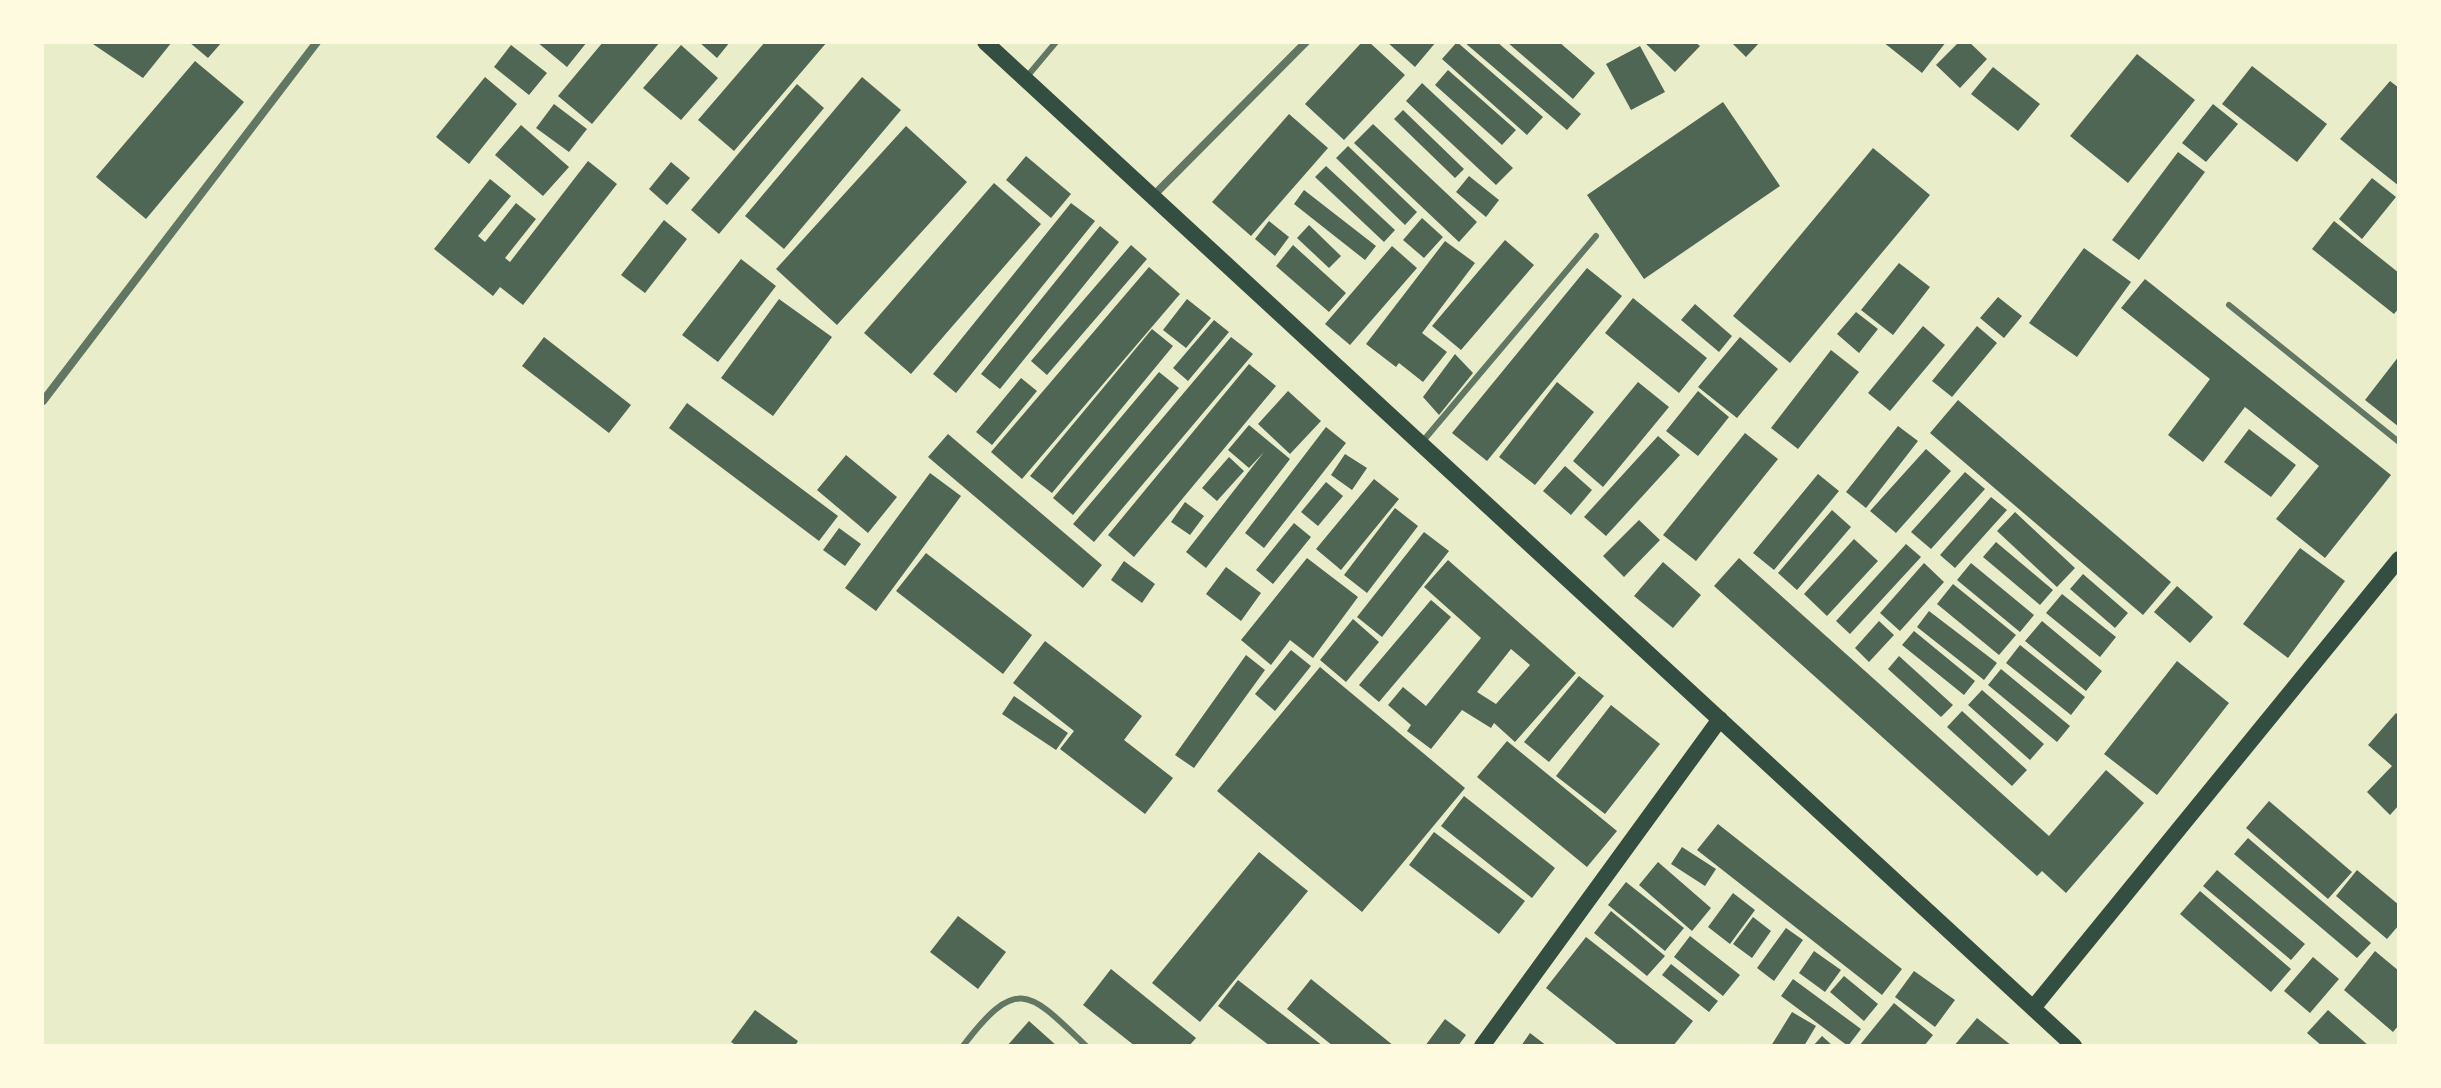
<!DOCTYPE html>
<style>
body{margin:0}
#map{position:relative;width:2441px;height:1088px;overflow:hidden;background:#e9edc9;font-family:"Noto Serif",serif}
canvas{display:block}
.frame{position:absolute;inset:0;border:44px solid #fefae0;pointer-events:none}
</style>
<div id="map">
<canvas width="2441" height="1088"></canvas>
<div class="frame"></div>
</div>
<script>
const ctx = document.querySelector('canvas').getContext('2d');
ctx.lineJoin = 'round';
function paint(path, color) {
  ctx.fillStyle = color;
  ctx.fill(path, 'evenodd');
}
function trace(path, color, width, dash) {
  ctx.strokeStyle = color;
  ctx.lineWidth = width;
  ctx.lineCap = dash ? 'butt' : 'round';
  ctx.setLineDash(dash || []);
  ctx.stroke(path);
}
paint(new Path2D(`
 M90,42H172L143,78Z
 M189,42H222L208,58Z
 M537,42H587L567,67Z
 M603,42H660L592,124L558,96Z
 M699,42H730L717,58Z
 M765,42H827L734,151L698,120Z
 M1362,42H1369L1405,75L1344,140L1305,104Z
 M1387,42H1436L1415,67Z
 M1457,42L1543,117L1527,135L1442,59Z
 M1464,42H1497L1581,114L1567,130Z
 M1507,42H1559L1595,73L1573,99Z
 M1644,42H1695L1700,46L1675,72Z
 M1731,42H1760L1746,57Z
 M1883,42H1946L1922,73Z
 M1959,42H1969L1987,59L1960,88L1936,65Z
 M511,45L547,73L529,95L494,67Z
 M681,45L718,78L681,120L643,88Z
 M1640,46L1665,92L1631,110L1606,64Z
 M2137,54L2195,100L2128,183L2070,136Z
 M195,61L244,102L146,219L96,177Z
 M2252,66L2327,124L2297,162L2222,104Z
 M1993,67L2040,104L2018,131L1971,94Z
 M1448,70L1516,130L1502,145L1435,85Z
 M485,77L517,104L469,164L436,137Z
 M862,77L901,110L784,249L745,216Z
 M2390,81L2399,88V186L2340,139Z
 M1422,83L1513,168L1496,185L1406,101Z
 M797,84L824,108L719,234L691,210Z
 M1723,102L1780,186L1644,279L1587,195Z
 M554,104L587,129L569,152L536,128Z
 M2213,104L2238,124L2206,162L2182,143Z
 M1403,110L1464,169L1455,178L1394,119Z
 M1289,114L1328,148L1251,236L1212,202Z
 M1373,124L1477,222L1459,242L1354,143Z
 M521,125L569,167L543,196L495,155Z
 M906,126L967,182L837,325L776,269Z
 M1348,146L1417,212L1405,225L1336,158Z
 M1873,148L1930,195L1790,363L1733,316Z
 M2178,152L2205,172L2139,260L2112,240Z
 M1026,156L1071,194L1051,218L1006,180Z
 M588,161L617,184L523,305L500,287L493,296L434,249L490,179L511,196L478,236L485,242L516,203L536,219L505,258L510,262Z
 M671,162L690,178L667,205L649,189Z
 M1326,166L1395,230L1384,242L1315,177Z
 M1469,176L1499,200L1486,217L1456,192Z
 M2372,178L2396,197L2362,239L2339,219Z
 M994,183L1041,224L911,374L864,333Z
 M1304,190L1376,246L1365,260L1294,204Z
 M1071,203L1095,221L956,393L933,374Z
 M1422,218L1443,237L1424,258L1403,240Z
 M664,220L687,239L645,293L621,275Z
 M1269,221L1289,237L1275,256L1255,239Z
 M2334,221L2399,273V308L2394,314L2312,249Z
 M1309,225L1341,256L1329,268L1297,238Z
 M1100,226L1119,242L1000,389L981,374Z
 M1505,240L1534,265L1461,350L1432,326Z
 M1445,241L1475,263L1422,333L1447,352L1423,382L1399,363L1396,367L1366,344Z
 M1131,245L1147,259L1047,375L1031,361Z
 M1293,245L1346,293L1329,312L1276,266Z
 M1392,246L1417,268L1350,345L1325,324Z
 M2084,248L2131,282L2077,357L2029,323Z
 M741,259L776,286L718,362L682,335Z
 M1899,263L1930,287L1893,335L1861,310Z
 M1149,267L1180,294L1022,479L991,452Z
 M1587,268L1622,296L1487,461L1452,433Z
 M2145,279L2391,475L2325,558L2276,519L2319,466L2245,407L2203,462L2168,435L2210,379L2121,308Z
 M1998,297L2022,316L2004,338L1980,318Z
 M1633,298L1707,358L1679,393L1605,333Z
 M779,299L832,337L773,416L721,378Z
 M1187,299L1211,318L1186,348L1163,330Z
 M1695,304L1732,336L1719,352L1681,320Z
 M1856,312L1878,329L1859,353L1837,334Z
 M1214,320L1229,332L1188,381L1173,368Z
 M1923,326L1945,345L1890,411L1868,393Z
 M1977,326L1997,343L1952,397L1932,381Z
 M1152,329L1173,346L1052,493L1030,476Z
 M544,337L631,405L609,433L522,366Z
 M1231,337L1253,354L1094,542L1073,524Z
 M1740,337L1778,369L1737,418L1698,387Z
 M1831,350L1859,372L1798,449L1771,428Z
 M1455,354L1473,373L1439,415L1423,397Z
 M2399,356V427L2365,400Z
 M1249,364L1276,386L1134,557L1108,535Z
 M1159,372L1179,388L1073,515L1053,498Z
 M1021,378L1037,391L992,445L976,432Z
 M1557,382L1594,412L1535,485L1499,457Z
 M1638,382L1669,407L1603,487L1573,461Z
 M1288,391L1321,421L1290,454L1258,424Z
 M1698,391L1729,417L1698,456L1666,431Z
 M1958,400L2171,582L2143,615L1930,433Z
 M687,403L838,516L819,541L669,428Z
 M1249,425L1290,459L1206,568L1186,552L1264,452L1249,468L1228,450Z
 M1898,426L1918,441L1866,508L1846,492Z
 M1326,427L1346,443L1264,548L1245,533Z
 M2249,429L2296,465L2271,497L2224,462Z
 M1745,433L1778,459L1696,561L1663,535Z
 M948,434L1102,565L1083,588L928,457Z
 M1658,436L1680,455L1606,536L1584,517Z
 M1926,449L1951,471L1896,533L1870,511Z
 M1345,454L1367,468L1352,490L1331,475Z
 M846,455L897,497L868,533L817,490Z
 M1229,457L1244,471L1217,501L1202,488Z
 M1565,466L1592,490L1571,515L1543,491Z
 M1965,472L1985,489L1931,549L1911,532Z
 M930,473L961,496L876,611L845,588Z
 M1818,474L1839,491L1774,570L1753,553Z
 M1374,479L1399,499L1341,570L1316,549Z
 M1326,482L1343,496L1318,526L1301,512Z
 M1991,497L2007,510L1955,568L1940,555Z
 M1185,502L1204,516L1190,535L1171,522Z
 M1395,508L1418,526L1367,593L1344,575Z
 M1832,510L1851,527L1797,590L1778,573Z
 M2015,512L2075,568L2057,587L1997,531Z
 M1639,520L1660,540L1624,577L1603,556Z
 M1294,523L1311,537L1273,584L1256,570Z
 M839,528L861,544L845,566L823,550Z
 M1424,532L1449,551L1382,637L1357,617Z
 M1854,539L1878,561L1827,616L1804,594Z
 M1996,542L2053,590L2040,605L1983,557Z
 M1906,544L1921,557L1850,634L1836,621Z
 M2300,548L2345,581L2288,658L2243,624Z
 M926,553L1032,635L1003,674L896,591Z
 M1307,558L1358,597L1313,658L1290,640L1271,665L1241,640Z
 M1739,558L2049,836L2106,770L2144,803L2066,893L2042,871L2037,876L1714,586Z
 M1448,560L1576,673L1515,742L1494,723L1491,728L1462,710L1431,749L1407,731L1411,725L1388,705L1403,687L1426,706L1481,638L1424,587ZM1511,649L1530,665L1496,704L1477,692Z
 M1124,561L1155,584L1142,603L1111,580Z
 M1663,562L1701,595L1673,628L1634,596Z
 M1924,563L1944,582L1900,631L1880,613Z
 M1971,563L2034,615L2020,632L1957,580Z
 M1226,567L1261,593L1241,621L1206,594Z
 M2083,574L2128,613L2115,628L2070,589Z
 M1953,584L2016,635L1999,655L1937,604Z
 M2177,586L2213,617L2190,643L2154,612Z
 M2062,594L2116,637L2100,657L2046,613Z
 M1431,600L1451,617L1379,702L1359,685Z
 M1929,611L1997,663L1984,680L1917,627Z
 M1353,619L1379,642L1346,682L1320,660Z
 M1879,621L1894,635L1869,662L1855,648Z
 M2042,621L2102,671L2086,691L2025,641Z
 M1914,631L1975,681L1964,695L1902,645Z
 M1045,641L1142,716L1124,740L1173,778L1145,814L1060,749L1074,731L1013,683Z
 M2020,645L2085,697L2071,715L2006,663Z
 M1291,650L1311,666L1275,711L1255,694Z
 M1246,655L1265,670L1194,768L1175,755Z
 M1899,656L1953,705L1941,717L1888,669Z
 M2177,661L2229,703L2157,795L2104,754Z
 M1320,667L1465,788L1362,912L1217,791Z
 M2001,669L2070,726L2057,742L1988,685Z
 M1579,676L1604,696L1549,762L1524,742Z
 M1982,690L2044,744L2030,760L1968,705Z
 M1014,696L1068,733L1056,750L1002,714Z
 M1611,705L1660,744L1605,814L1556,776Z
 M1962,711L2027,770L2012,786L1947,727Z
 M2396,713L2399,716V805L2390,815L2367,792L2392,766L2368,745Z
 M1507,741L1617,831L1587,867L1477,777Z
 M1464,796L1555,868L1532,898L1441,826Z
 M2269,801L2352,872L2328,899L2246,828Z
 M1718,824L1902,969L1882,995L1697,850Z
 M1434,832L1525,901L1499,934L1409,865Z
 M2248,838L2371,943L2357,958L2234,854Z
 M1682,847L1716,869L1705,886L1671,864Z
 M1259,852L1308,891L1200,1022L1152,983Z
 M1658,862L1711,908L1692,931L1639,885Z
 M2217,870L2305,944L2291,960L2203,886Z
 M2357,870L2399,905V925L2387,939L2336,896Z
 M1626,882L1684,928L1665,951L1608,905Z
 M2200,891L2291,969L2271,992L2180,914Z
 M1733,893L1755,910L1730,944L1708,927Z
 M1611,911L1665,956L1647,976L1594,933Z
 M958,916L1006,952L978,989L930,952Z
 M1753,917L1771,931L1752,958L1733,944Z
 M1786,928L1803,940L1774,981L1757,968Z
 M1690,936L1740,975L1723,996L1674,957Z
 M1586,937L1693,1021L1673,1046H1619L1546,988Z
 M1814,951L1841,970L1825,992L1799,973Z
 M2375,951L2399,971V1025L2393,1032L2344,990Z
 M2313,957L2339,979L2310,1013L2284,991Z
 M1671,964L1718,1001L1709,1012L1662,975Z
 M1111,969L1196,1038L1189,1046H1135L1083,1005Z
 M1914,971L1955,1000L1935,1027L1895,997Z
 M1844,976L1878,1004L1864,1021L1830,992Z
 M1311,979L1394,1046H1333L1287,1009Z
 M1793,979L1861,1029L1848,1046L1781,996Z
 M1238,980L1323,1046H1270L1218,1006Z
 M1894,1003L1933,1035L1924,1046H1859Z
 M755,1010L798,1041L795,1046H737L731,1042Z
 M2328,1010L2369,1046H2322L2307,1033Z
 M1792,1012L1816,1026L1804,1046H1771Z
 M1977,1018L2012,1046H1954Z
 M1445,1019L1466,1035L1458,1046H1425Z
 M1029,1021L1057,1046H1007Z
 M1530,1033L1547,1046H1521Z
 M1822,1036L1833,1046H1813Z`), '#4f6655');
trace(new Path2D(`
 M1025,79L1056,42
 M2229,305L2399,442
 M1423,441L1596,236
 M963,1046C1017,975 1029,991 1086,1046`), '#617663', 6);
trace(new Path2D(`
 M1153,196L1306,42
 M43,401L317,42`), '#617663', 8);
trace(new Path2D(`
 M985,42L2074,1046
 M2033,1008L2399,559
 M1482,1046L1720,719`), '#344e41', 16);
</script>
